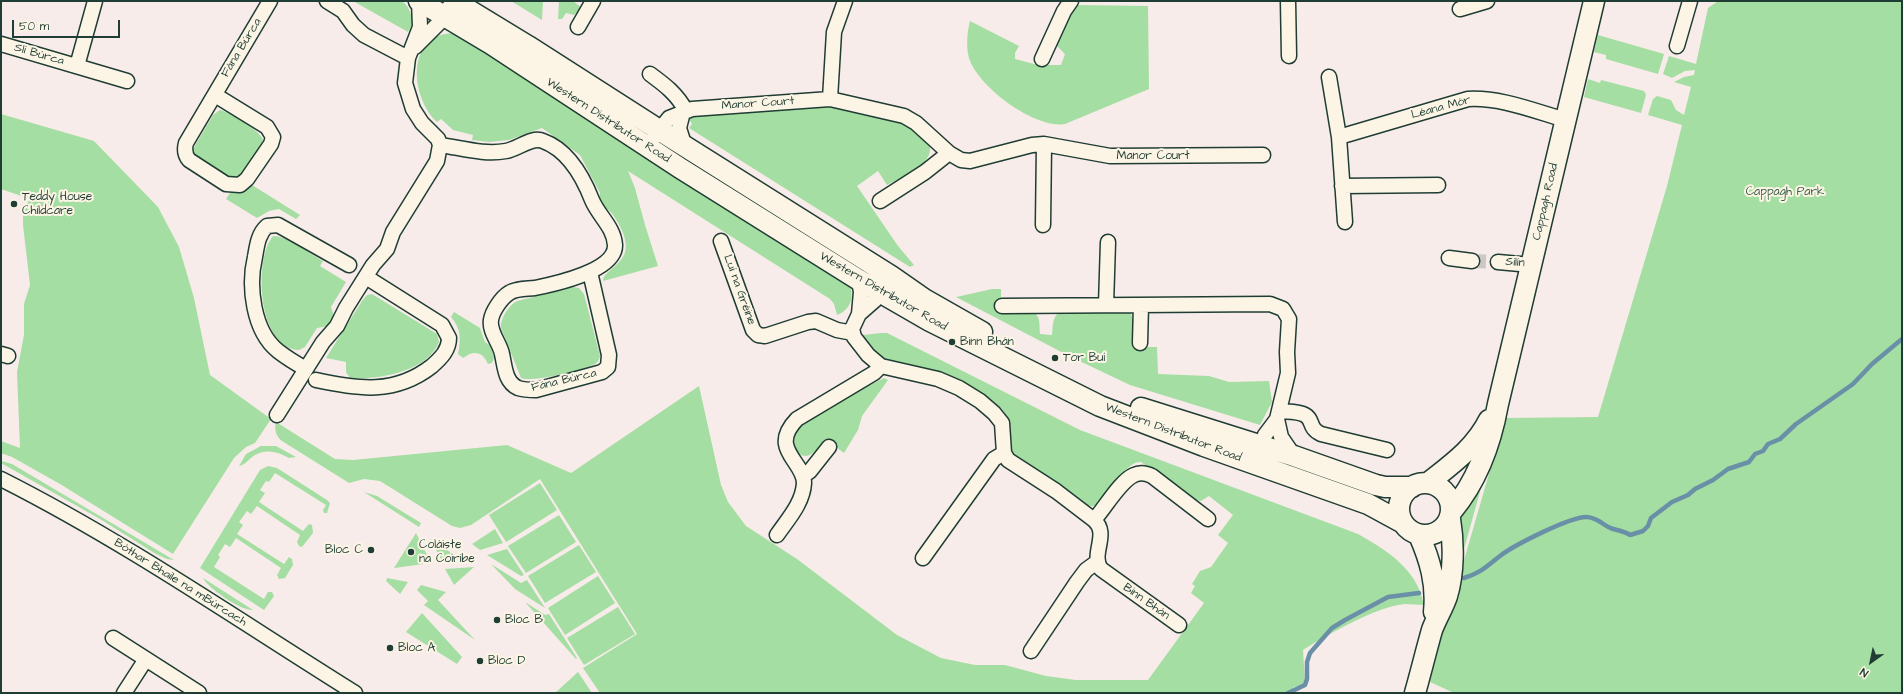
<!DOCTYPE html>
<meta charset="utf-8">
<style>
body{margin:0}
#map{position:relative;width:1903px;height:694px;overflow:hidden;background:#f7ece9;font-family:"Architects Daughter",sans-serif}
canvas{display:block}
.frame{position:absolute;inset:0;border:2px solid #1f3d34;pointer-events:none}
.north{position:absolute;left:1851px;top:642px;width:40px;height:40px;-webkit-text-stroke:3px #fcf5e5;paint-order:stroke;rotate:213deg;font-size:11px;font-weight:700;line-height:16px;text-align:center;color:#1f3d34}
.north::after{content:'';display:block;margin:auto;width:14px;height:18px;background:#1f3d34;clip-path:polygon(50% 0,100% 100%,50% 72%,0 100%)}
.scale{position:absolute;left:12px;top:20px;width:108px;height:18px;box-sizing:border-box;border:2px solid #1f3d34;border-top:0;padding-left:5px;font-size:12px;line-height:14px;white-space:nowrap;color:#1f3d34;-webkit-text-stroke:3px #fcf5e5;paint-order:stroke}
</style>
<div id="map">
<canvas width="1903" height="694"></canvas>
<div class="frame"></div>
<div class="north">N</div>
<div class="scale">50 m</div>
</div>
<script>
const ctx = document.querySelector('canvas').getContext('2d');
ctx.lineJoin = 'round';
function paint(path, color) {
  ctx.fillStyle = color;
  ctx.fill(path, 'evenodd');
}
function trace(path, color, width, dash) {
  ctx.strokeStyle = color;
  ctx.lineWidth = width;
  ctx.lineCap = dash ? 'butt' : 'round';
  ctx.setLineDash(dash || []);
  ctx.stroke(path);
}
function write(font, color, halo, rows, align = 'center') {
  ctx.font = font + ' "Architects Daughter",sans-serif';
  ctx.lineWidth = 4;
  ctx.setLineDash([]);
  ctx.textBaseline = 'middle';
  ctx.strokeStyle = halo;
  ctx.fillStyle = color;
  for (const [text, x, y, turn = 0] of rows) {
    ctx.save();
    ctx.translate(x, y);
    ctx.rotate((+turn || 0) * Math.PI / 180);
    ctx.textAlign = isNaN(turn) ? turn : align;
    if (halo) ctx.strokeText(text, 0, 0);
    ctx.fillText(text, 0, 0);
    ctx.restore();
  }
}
paint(new Path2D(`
 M353,1C365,1 389,0 400,1C406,3 408,7 410,12C414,20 413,24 408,32Z
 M511,1H543L542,20Z
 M559,1H573L582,8L574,15L566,13L562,19H558Z
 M1718,1H1902V693H1454L1430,682L1448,612L1453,609L1456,600L1454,595L1505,418L1598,417L1667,186L1682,125L1648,115L1653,99L1657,96L1671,100L1676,110L1684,115L1691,87L1674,82L1684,77L1694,75L1695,70L1685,71L1672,78L1663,74L1669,56L1696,64L1708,8Z
 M1077,5L1148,6L1149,89L1065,124C1035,129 978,87 969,58C966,47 967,32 970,21L1019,46L1015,53V59L1038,65H1061L1065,54L1055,44L1074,7Z
 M455,33L460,35L849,283C855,296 851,310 837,315L834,304L830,299L628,171L635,188L645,225L658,266L603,281C603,269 631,264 625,240C624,232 618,222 613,215C608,207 598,207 600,193L580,155L542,128L509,140L489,142L472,140L473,135L453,130L441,119L437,122C410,97 405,33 455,33Z
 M1598,35L1664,54L1658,74L1606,59V55L1594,52Z
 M1588,79L1600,83L1601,80L1644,91L1646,95L1641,113L1584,97Z
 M827,103L903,121L930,143C934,166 904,176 887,185L878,171L857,186L898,246L914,265L910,267L689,128L692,124L689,119L691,115Z
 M220,110C230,112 260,130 263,140L261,146L242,176C230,184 206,163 195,156L193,149L213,115Z
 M1,114L94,141L158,207L179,247L194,298L210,375L271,419L255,443L246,447L234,458L173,554L60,484L12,457L1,453V441L20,448L17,372L24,335V304L30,285L23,225V209L30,199L1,189Z
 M252,185L300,215L296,219L279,209L269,211L257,218L226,199L230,193L242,192Z
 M273,236C285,235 312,255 323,261L320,266L346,282L331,307L334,316L328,326L317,328L305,347L299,350C258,349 253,260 273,236Z
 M573,287L579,288L584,294L600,356C599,360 598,362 595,364C586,370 529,383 521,378L501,328C500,319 509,305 517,301Z
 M992,289H1001V310L1034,312C1041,318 1039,325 1040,334L1052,335C1053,325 1052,317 1060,312H1130L1133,319L1134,347H1157L1158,374L1209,376L1229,382L1269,381L1272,402L1260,425L1130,385L1071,357L956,297Z
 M372,294L437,334L439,342C427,372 378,380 350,378L346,372V362L326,358L362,301L367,295Z
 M454,312L480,328L485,342L491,346L494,358L492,363L488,364C483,351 473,350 463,358L458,354C461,340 461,328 451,317Z
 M881,333H887L1080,430L1358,534C1388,551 1417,569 1424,605C1418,605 1411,604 1405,604C1377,606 1327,635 1303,650L1305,683L1303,686L1294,687L1289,693H600L583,668L637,634L540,479L471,525L460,528L452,526L380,481L364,479L349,483L282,441C276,437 274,429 276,422L335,459L353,460L507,445L571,473L699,386L721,485L728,502L746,526L797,559L897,635L941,658L975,665H1005L1046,676L1076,680H1148L1204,603L1191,593L1195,586L1192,584L1200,571L1211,567L1228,543L1218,535L1233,515L1209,496L1201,501L1193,499L1141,462C1126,461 1109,492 1100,503L1096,506H1087L1015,458C1005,445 1017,426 1002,409C988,394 949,374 930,370C915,366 898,367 884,361C875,357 867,344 861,337L863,335Z
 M884,378L888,380L862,416L858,430L844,453L825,439C818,447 811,461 799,454C796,452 794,450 793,447C792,442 793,433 796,429C805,416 867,387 884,378Z
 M261,446H276L296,457L289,458C277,451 264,448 252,457C246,462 246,464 239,466L246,454Z
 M1,461L12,464L174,560L167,559L156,554L100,519L1,463Z
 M268,466L277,468L327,500L330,503L327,513H324L323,510L326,505L275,473L269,482L266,481L260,490L265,493L259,502L303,531L309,524L312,525L313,533L302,547L299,546L297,542L300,535L257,506L251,514L247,511L239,522L243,525L237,534L284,564L289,557L292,559L293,565L285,578L279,579L277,575L281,568L236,538L230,547L225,544L218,555L220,557L214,567L264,599L268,592H272L274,596L264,610L200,568L260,470Z
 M1483,481L1459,567L1460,522L1464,511Z
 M540,483L557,510L506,542L489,515Z
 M364,492L377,496L421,523L419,527Z
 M559,515L576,542L526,573L508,546Z
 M495,529L503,543L480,550L472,544Z
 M416,533L431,563L394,568Z
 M430,539L461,559L442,561Z
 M579,545L596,572L545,603L528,576Z
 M507,549L524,575L521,576L487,555Z
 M491,564L521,583L527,580L545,608L515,589Z
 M474,567L454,585L445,569Z
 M598,576L615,603L565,635L548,608Z
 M203,578L253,610C241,611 208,588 203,578Z
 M387,578L408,582L400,594L386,581Z
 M421,585L446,592L438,600L475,640L424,605L428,601L417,590Z
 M525,602L545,615L549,614L577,658L576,659Z
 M618,607L635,634L584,665L567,638Z
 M422,613L462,657L457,664L406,632Z
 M578,672L592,693H555Z`), '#a5dea2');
trace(new Path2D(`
 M1464,578C1481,573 1487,566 1500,556C1514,545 1570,517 1586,517C1598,517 1603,526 1613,529C1620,531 1624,531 1630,535L1643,531L1648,526L1651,518L1672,502L1688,495L1695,489L1713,480L1728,469L1749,462L1755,454L1763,451L1768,444L1780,439L1796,424L1853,384L1872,364L1902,339
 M1288,693L1305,685L1307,679V662L1310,653L1332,628L1345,620L1388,597L1419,593`), '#6a90a8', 4.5);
trace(new Path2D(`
 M1472,261L1498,262`), '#ccc9c5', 14, [14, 7]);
const street = new Path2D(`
 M327,1L343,11L353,25L364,35L408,58
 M419,1L420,27L408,58L405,83L413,109L422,123L438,139L440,145C462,148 484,155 506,151C518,149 532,136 543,141C568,150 583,177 592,200C598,215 614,227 615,245C616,271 555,284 535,288C527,289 516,288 509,293C501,298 492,312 491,320C489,332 500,343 502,354C505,367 505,382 518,388C524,390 530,390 536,390L602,372L608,367L609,355L590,272
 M1288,1L1289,56
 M1460,9L1487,1
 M578,27L593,1
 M1,44L127,81
 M1677,46L1690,1
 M415,47L439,23L448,8
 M1042,59L1064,11L1071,1
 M77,66L95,1
 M650,74C665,85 677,94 686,111
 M1329,77L1339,137
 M215,95L267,127L273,137L271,144L247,179L240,185L226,184L189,160C185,155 184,150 186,143L270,1
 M830,99L834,32L845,1
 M683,112L679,128L685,147
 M654,137L669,118L692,109L830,99L904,116L916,123L949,153L961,160L970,161L1032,145L1044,144L1110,156L1263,155
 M1342,186L1438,185
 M880,201L925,172L949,153
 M1345,222L1339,137L1468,99C1500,97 1534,111 1566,120
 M1043,225L1044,144
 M721,241L753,330L758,335L765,336L808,322L816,321L837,330L853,333
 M1449,258L1472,261
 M1498,262L1531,265
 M885,284L875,300L859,314L852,329L854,337L868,355L881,366L938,379L959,388L980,401L994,413L1002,423L1004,453L1008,460L1056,491L1094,520C1105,508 1120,481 1134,475C1140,472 1146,473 1152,476L1208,519
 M1106,305L1108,242
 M1002,306L1270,304L1283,309L1289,319L1287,352L1288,373L1277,419L1265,435L1258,454
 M859,314L861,292L859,280
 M1140,343L1141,305
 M1,354L8,356
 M306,369C297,364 287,358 278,351C253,331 248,286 255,257C257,246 258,234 267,226L278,225L349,265
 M316,380C358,389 395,395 432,366C441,358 449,350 449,338L442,325L366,277
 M1279,411C1286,412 1298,411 1305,415C1314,420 1308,428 1321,434L1387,450
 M277,415L323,342L337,326L346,308L373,265L387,249L393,232L437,161L440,145
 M1277,419L1281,437L1294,456
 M803,476L810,471L829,447
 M1,479C124,541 238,620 355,693
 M1094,520C1110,534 1090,554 1101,569L1179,625
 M777,535C788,519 803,503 804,483C804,461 768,449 797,419L874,373L881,366
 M923,558L994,459L1004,453
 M113,638L199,693
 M1031,651L1077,582L1086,570L1097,562
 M124,693L146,659`);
const secondary = new Path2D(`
 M419,1L491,44L680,168L859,280L930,321L1100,406L1204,446L1368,504L1403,523
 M454,1L528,46L659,130L891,276L924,299L982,332
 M1141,408L1294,456L1376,485L1385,487H1412
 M1399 509a26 26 0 1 1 52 0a26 26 0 1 1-52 0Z
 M1428,483C1452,464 1475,448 1489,420
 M1452,511C1478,480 1491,443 1498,404L1594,1
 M1419,535C1430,560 1437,584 1434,612
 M1415,693C1421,672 1426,651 1432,630C1436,619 1443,608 1447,596C1454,573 1454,543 1450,519`);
trace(street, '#1f3d34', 17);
trace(secondary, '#1f3d34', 23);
trace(street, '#fcf5e5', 14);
trace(secondary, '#fcf5e5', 20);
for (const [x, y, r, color] of [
 [14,204,4,"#1f3d34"],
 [952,342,4,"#1f3d34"],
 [1055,358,4,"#1f3d34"],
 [371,550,4,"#1f3d34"],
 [411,552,4,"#1f3d34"],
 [497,620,4,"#1f3d34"],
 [390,648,4,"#1f3d34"],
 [480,661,4,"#1f3d34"]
]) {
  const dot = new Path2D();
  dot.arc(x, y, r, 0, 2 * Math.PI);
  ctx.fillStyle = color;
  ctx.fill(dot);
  trace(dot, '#fcf5e5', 1.5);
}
write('12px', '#1f3d34', '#fcf5e5', [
 ["Fána Búrca",242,48,-59],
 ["Slí Búrca",39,55,16],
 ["Manor Court",758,104,-4],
 ["Léana Mór",1441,108,-15],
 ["Western Distributor Road",608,121,33],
 ["Manor Court",1153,156],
 ["Cappagh Road",1546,202,-77],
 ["Silín",1515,263,4],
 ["Luí na Gréine",739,290,70],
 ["Western Distributor Road",883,292,30],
 ["Fána Búrca",564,381,-13],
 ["Western Distributor Road",1173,433,21],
 ["Bóthar Bhaile na mBúrcach",180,583,32],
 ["Binn Bhán",1146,602,35]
]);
write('12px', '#3a5d4a', '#fcf5e5', [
 ["Cappagh Park",1785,192]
]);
write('12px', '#1f3d34', '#fcf5e5', [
 ["Teddy House",22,197],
 ["Childcare",22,211],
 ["Binn Bhán",960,342],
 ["Tor Buí",1063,358],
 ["Coláiste",419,545],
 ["na Coiribe",419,559],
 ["Bloc C",363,550,"right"],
 ["Bloc B",505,620],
 ["Bloc A",398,648],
 ["Bloc D",488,661]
], 'left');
</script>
